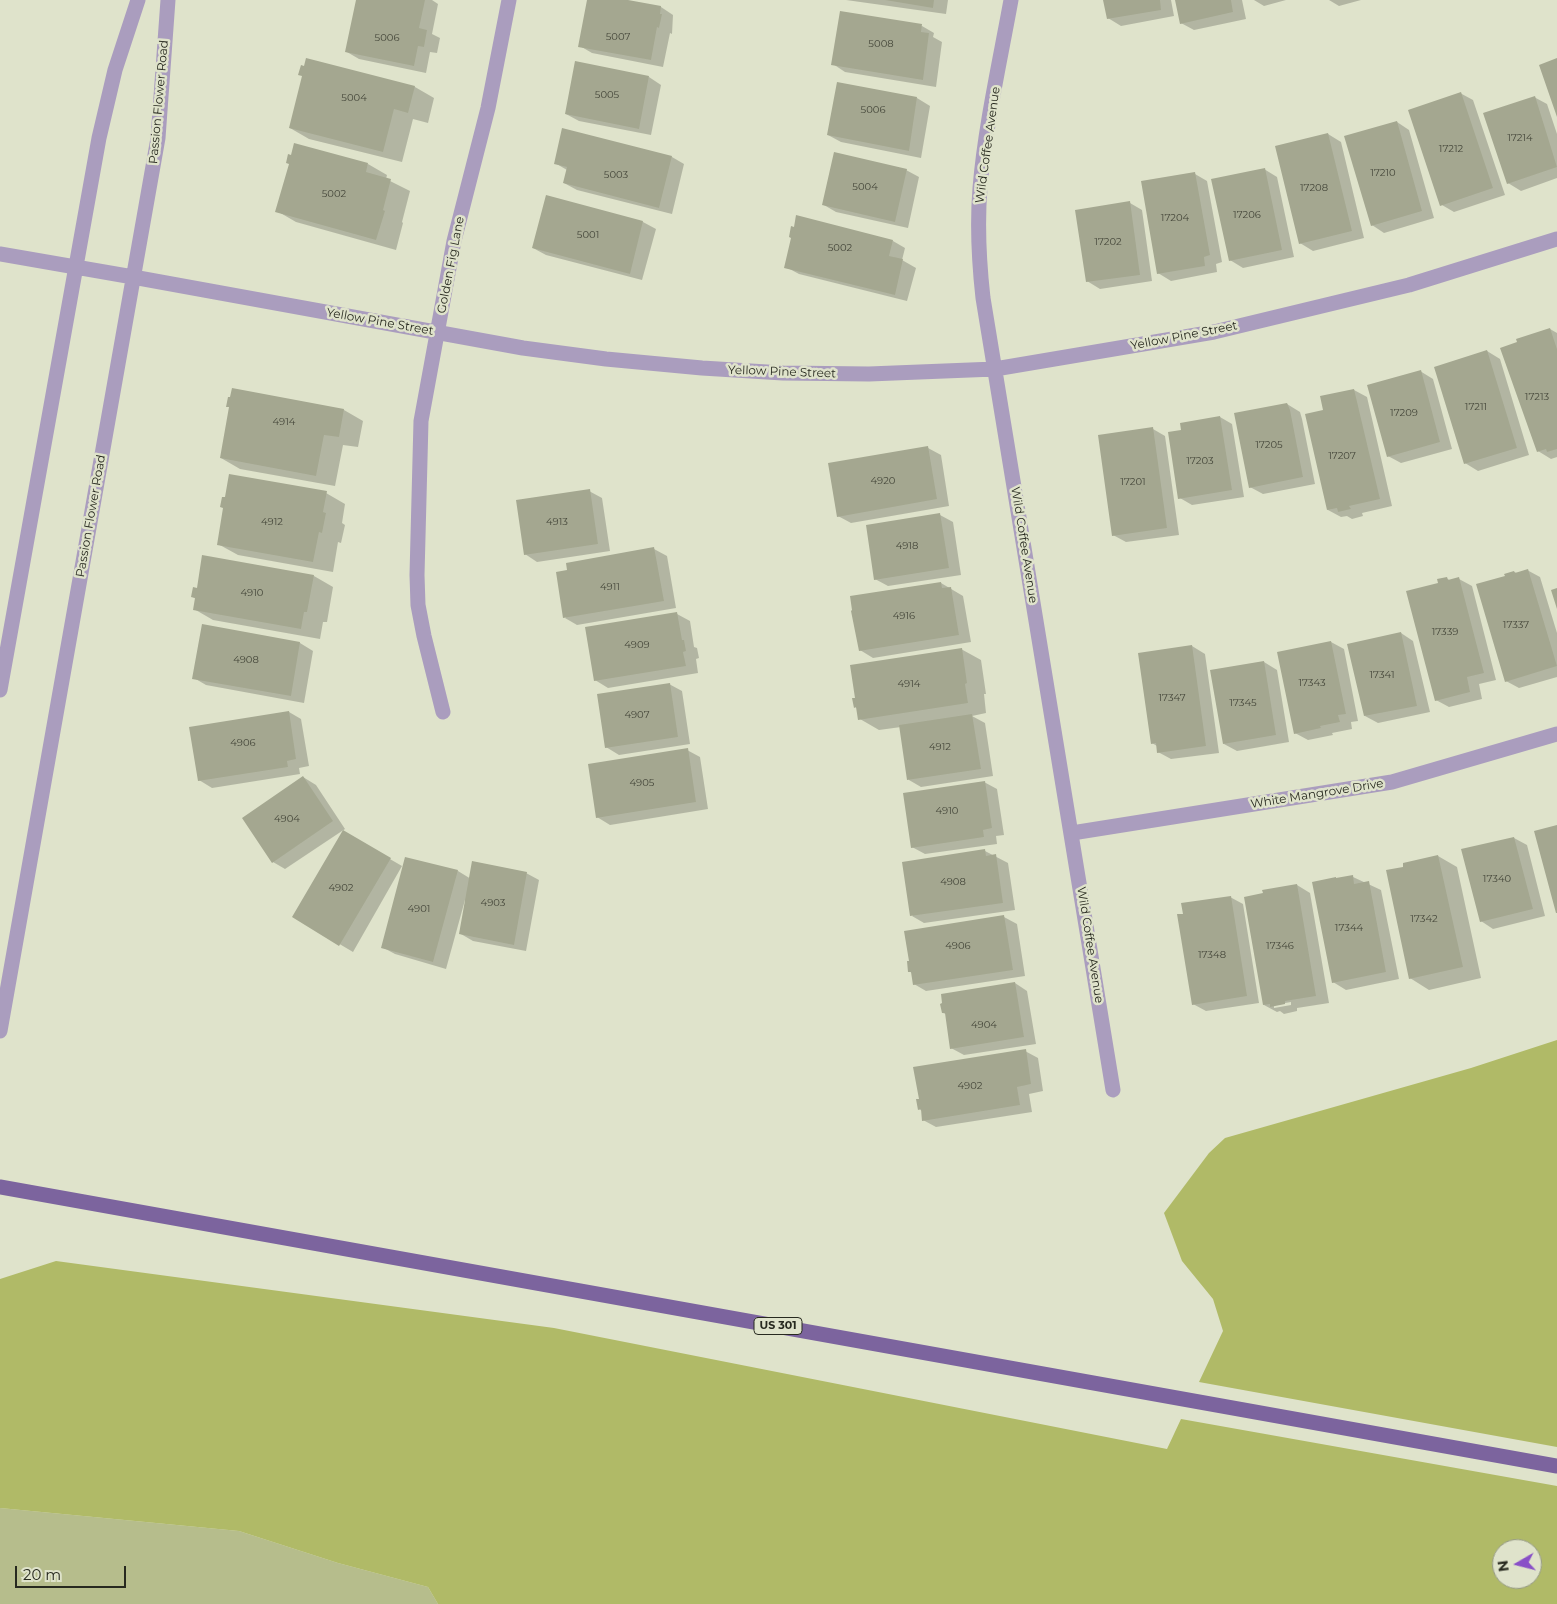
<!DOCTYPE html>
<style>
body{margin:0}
#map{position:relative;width:1557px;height:1604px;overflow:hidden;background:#dfe3cb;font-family:Montserrat,sans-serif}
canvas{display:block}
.north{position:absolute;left:1492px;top:1539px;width:50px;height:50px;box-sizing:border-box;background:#dfe3cb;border:1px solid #959986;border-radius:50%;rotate:262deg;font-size:14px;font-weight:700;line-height:20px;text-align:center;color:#27291f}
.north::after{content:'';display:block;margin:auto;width:18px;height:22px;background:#8950c7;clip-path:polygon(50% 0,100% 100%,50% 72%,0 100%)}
.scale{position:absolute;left:15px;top:1566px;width:111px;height:22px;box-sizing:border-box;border:2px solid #27291f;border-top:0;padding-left:6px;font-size:15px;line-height:18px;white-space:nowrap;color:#27291f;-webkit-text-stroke:4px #dfe3cb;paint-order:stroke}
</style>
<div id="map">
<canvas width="1557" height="1604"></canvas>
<div class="north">N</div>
<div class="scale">20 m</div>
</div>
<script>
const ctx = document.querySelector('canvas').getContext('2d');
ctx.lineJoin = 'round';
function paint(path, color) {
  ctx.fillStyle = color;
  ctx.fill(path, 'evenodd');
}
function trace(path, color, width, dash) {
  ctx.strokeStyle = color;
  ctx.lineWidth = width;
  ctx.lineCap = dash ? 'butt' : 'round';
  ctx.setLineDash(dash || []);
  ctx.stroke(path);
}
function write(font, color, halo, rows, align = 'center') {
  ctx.font = font + ' Montserrat,sans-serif';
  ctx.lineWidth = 5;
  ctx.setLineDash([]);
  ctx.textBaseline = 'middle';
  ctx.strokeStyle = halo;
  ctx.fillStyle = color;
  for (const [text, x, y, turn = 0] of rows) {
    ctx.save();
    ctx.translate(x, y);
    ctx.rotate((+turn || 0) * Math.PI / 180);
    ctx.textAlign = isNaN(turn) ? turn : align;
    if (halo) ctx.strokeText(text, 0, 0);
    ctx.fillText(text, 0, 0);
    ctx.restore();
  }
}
paint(new Path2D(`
 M0,1508L239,1531L338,1563L428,1587L438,1604H0Z`), '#b6bd8c');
paint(new Path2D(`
 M1557,1040V1447L1199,1382L1223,1331L1213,1299L1182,1261L1164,1213L1209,1153L1225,1138L1471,1068Z
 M56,1261L554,1328L1167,1449L1181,1419L1557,1486V1604H438L428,1587L338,1563L239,1531L0,1508V1279ZM1502,1549H1532V1579H1502Z`), '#b0ba67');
paint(new Path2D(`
 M357,0H432L438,4L432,34L440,38L437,53L430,52L426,73L359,59L347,52Z
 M589,0H622L661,7L673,15L672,34L670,33L663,67L592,53L580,46Z
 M846,0H948L946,14Z
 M1105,0H1171L1174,16L1121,26L1108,18Z
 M1177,0H1242L1246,19L1194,30L1181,23Z
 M1254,0H1286L1264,6Z
 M1329,0H1361L1339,6Z
 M922,26L934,33L933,37L942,42L936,87L845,72L833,64Z
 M307,60L415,87L434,98L428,123L413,119L402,162L309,139L290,128Z
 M649,77L661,85L651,135L579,121L566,114Z
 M1460,93L1473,100L1505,195L1454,212L1442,205Z
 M1534,97L1547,104L1557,134V178L1521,191L1508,183Z
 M917,98L930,106L921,158L841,142L828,135Z
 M1397,122L1409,130L1434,218L1384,233L1372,225Z
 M1328,134L1341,142L1364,238L1313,251L1300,243Z
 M672,157L684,164L672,214L577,190L564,183L567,170L555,163Z
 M368,164L387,175L386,179L410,191L402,222L403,223L396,250L296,222L277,211Z
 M1264,169L1277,177L1294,257L1243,268L1230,260Z
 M906,170L919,177L908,228L836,212L824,205Z
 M1195,174L1207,181L1222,262L1216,264L1217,272L1171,281L1158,273Z
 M547,197L643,222L656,229L642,280L546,255L533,248Z
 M1130,203L1142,210L1152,281L1100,289L1087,281Z
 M893,241L905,248L902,260L916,268L907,301L799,274L786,267Z
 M1550,329L1557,333V457L1551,459L1538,451Z
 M1487,351L1500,359L1529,455L1478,471L1465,463Z
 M1420,371L1433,379L1452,449L1401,463L1388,456Z
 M1354,390L1367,397L1392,506L1362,513L1363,516L1352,519L1347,516L1341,517L1328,510L1324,411Z
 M1287,404L1300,412L1302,419L1315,484L1263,494L1250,487Z
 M228,406L344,410L363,421L358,447L343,445L335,486L240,469L221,458L230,408Z
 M1220,417L1232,424L1244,497L1192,505L1180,498L1183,431Z
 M1153,429L1165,436L1179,535L1126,542L1113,535Z
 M928,448L941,455L949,506L851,523L838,516Z
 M589,491L602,498L610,551L537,562L525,554Z
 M326,493L345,504L342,523L345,525L341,543L338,542L333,572L238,555L218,544Z
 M940,515L953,522L961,575L888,586L875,579Z
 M654,549L667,556L676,608L577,625L565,618Z
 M1527,570L1540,577L1557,633V677L1519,688L1506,681L1507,577L1514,572L1517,573Z
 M314,576L333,587L327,622H323L320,639L213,620L194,609L196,599L193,597Z
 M1446,578L1451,581L1459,579L1472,586L1496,680L1479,684L1482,699L1449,707L1436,700L1440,584Z
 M941,583L963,596L971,642L873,658L860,650Z
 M677,614L690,621L694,647L697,648L699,658L696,659L698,673L608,688L595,680Z
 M203,626L300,643L313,651L304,703L206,685L194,678Z
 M1401,633L1413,641L1430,712L1378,723L1365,716Z
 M1331,642L1344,649L1358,721L1351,722L1352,729L1332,733L1333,735L1308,740L1295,733Z
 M1192,646L1205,654L1219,753L1171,759L1158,752L1157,746L1152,743Z
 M961,649L981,660L986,694H984L986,713L972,716L985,723L993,776L921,787L909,780L901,727L879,730L860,719L858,709L855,707Z
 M1264,662L1277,670L1289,742L1237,751L1224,744Z
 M669,684L682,691L690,744L619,755L606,747Z
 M289,712L301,719L309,766L299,768L300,774L212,788L199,780Z
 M687,750L700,757L708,809L610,825L597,817Z
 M303,777L316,785L345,829L285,869L273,862Z
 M984,782L997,789L1004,835L996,836L997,844L925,854L912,847Z
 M343,832L402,866L353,952L294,917Z
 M1514,838L1527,845L1545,916L1493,929L1481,921Z
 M985,851L1008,863L1015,910L924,923L912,916Z
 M1438,856L1457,867L1481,978L1429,990L1410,978L1405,868Z
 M406,859L458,871L471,879L526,873L539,880L526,951L473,941L461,934L467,901L465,900L446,969L395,954L382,947Z
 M1353,877L1381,890L1399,979L1346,990L1333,982L1338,879Z
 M1297,885L1310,893L1329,1003L1297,1008V1011L1284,1014L1280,1011L1277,1012L1264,1005ZM1291,1002V1005L1274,1008V1005Z
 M1230,897L1243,904L1259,1003L1206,1011L1193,1004L1184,915Z
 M1004,917L1017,924L1025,976L926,991L914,984L912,973L909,971Z
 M1015,983L1027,991L1036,1044L964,1055L951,1048L946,1014L943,1013Z
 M1025,1051L1038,1058L1043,1091L1029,1094L1032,1112L936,1127L923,1120L922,1111L919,1109Z`), '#0003');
paint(new Path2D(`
 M356,0H425L419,28L427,30L424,47L418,46L414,66L345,52Z
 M587,0H628L661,6L660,14H662L659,28L657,27L651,60L578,47Z
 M885,0H934L933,8Z
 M1103,0H1160L1161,10L1107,19Z
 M1175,0H1231L1233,12L1180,24Z
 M840,11L922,24L921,32L929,33L923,80L831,65Z
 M306,58L415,86L408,113L394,109L383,152L289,128L302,76L298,75L301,65L304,66Z
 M1557,58V117L1539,65Z
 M575,61L649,76L639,129L565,114Z
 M837,82L917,97L909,151L827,135Z
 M1461,92L1493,188L1440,206L1408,110Z
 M1535,96L1557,167L1507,184L1483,113Z
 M1397,121L1422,211L1371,226L1344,136Z
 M562,128L672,156L659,208L563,183L567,167L554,164Z
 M1328,133L1352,231L1299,244L1275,146Z
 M294,143L368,163L366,172L391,179L383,210L385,211L376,240L275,212L289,164L286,163L288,154L291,155Z
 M834,152L907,169L895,222L822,205Z
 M1265,168L1282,250L1229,261L1211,179Z
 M1195,172L1210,255L1204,257L1205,266L1157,274L1141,181Z
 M546,195L643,221L630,274L532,248Z
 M1130,201L1140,275L1086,282L1075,210Z
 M796,215L893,240L889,256L903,259L895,295L784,268L791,238L789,237L791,226L794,227Z
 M1550,328L1557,349V449L1547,452L1546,449L1537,452L1500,348L1517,342L1516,339Z
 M1487,350L1517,448L1464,464L1434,367Z
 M1421,370L1440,442L1387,457L1367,385Z
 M232,388L344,409L339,437L324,435L316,476L220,458L229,407H226L228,397H230Z
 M1354,389L1380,499L1349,506L1351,509L1338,512L1337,508L1327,510L1305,414L1323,410L1320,396Z
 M1287,403L1290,410L1303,477L1249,488L1234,413Z
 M1220,416L1232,490L1178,499L1168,432L1181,430L1180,423Z
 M1153,427L1167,528L1112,536L1098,435Z
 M928,446L937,499L837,517L828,463Z
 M229,474L327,491L323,512L326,513L322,533L319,532L313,562L217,545L223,508L220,507L222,497H225Z
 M590,489L598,544L524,555L516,500Z
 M940,513L949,568L874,580L866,525Z
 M654,547L664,601L563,618L556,572L567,570L566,563Z
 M202,555L314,575L307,612H304L301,629L193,610L195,598L191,597L193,587L197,588Z
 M1528,569L1557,666L1505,682L1476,584L1505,576L1504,574L1514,571L1515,573Z
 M1447,577L1448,580L1459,577L1484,673L1467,677L1470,692L1435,701L1406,591L1438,583L1437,579Z
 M941,582L942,588L951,587L959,635L859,651L851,611L852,610L850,596Z
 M1557,588V609L1551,590Z
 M677,612L682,640H684L686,651L683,652L686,666L594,681L585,627Z
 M202,624L300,642L291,696L192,679Z
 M1401,632L1417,706L1364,716L1347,644Z
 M1331,641L1346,714L1338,715L1340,722L1320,726L1321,728L1294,734L1277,652Z
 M1192,645L1206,746L1157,753L1156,743L1151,744L1138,653Z
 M962,648L967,683L965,684L968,703L858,720L856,707L854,708L852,698H855L850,665Z
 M1264,661L1276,735L1223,744L1210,670Z
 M670,683L678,737L605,748L597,694Z
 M289,711L296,759L287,761L288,767L198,781L189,727Z
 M972,714L981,769L907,780L899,725Z
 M688,748L696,802L596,818L588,764Z
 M303,776L333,821L272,863L242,818Z
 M985,781L992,828L983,830L984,837L911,848L903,793Z
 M1557,825V913H1556L1534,831Z
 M343,830L391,858L339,946L292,917Z
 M1514,837L1533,909L1480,922L1461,849Z
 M985,849L986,856L996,854L1003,903L910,916L902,862Z
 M1438,855L1463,967L1409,979L1386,870L1403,867V863Z
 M405,857L458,870L433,962L381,948Z
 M472,861L527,872L514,945L459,934Z
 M1353,875L1354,884L1369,881L1386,972L1332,983L1312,882L1336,877V878Z
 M1297,884L1316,996L1285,1001V1004L1270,1007V1004L1263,1005L1244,897L1263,893L1262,890Z
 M1231,896L1247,996L1192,1005L1177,914H1183L1181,903Z
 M1004,915L1013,970L913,985L911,972H908L907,961H909L904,931Z
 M1015,982L1024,1037L950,1049L945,1013H942L940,1004L942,1003L941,994Z
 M1026,1049L1031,1084L1017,1087L1020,1105L922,1121L921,1109L918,1110L916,1099H919L913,1067Z`), '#a4a790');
trace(new Path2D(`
 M1011,0C1000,61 985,127 980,188C977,225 979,262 983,298L1113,1090
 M0,254L133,277L523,348L606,359L702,368L783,373L869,374L995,369L1214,332L1409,285L1557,239
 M0,690L99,138L115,70L138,0
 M443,712L424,636L418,605L417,575L421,421L454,241L488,108L509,0
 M1072,833L1392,782L1557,734
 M0,1031L158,138L168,0`), '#aa9dbe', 15);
trace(new Path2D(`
 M0,1187L1557,1466`), '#7c649e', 15);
write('10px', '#46483b', null, [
 ["5007",618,37],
 ["5006",387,38],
 ["5008",881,44],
 ["5005",607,95],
 ["5004",354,98],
 ["5006",873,110],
 ["17214",1520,138],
 ["17212",1451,149],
 ["17210",1383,173],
 ["5003",616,175],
 ["5004",865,187],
 ["17208",1314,188],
 ["5002",334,194],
 ["17206",1247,215],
 ["17204",1175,218],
 ["5001",588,235],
 ["17202",1108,242],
 ["5002",840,248],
 ["17213",1537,397],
 ["17211",1476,407],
 ["17209",1404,413],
 ["4914",284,422],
 ["17205",1269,445],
 ["17207",1342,456],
 ["17203",1200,461],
 ["4920",883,481],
 ["17201",1133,482],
 ["4912",272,522],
 ["4913",557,522],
 ["4918",907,546],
 ["4911",610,587],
 ["4910",252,593],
 ["4916",904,616],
 ["17337",1516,625],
 ["17339",1445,632],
 ["4909",637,645],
 ["4908",246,660],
 ["17341",1382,675],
 ["17343",1312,683],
 ["4914",909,684],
 ["17347",1172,698],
 ["17345",1243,703],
 ["4907",637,715],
 ["4906",243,743],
 ["4912",940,747],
 ["4905",642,783],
 ["4910",947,811],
 ["4904",287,819],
 ["17340",1497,879],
 ["4908",953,882],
 ["4902",341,888],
 ["4903",493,903],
 ["4901",419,909],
 ["17342",1424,919],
 ["17344",1349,928],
 ["4906",958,946],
 ["17346",1280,946],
 ["17348",1212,955],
 ["4904",984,1025],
 ["4902",970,1086]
]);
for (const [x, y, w] of [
 [778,1326,48]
]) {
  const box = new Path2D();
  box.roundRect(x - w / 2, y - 8.5, w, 17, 4);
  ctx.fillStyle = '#dfe3cb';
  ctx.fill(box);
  trace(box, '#27291f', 1);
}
write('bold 11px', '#27291f', null, [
 ["US 301",778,1326]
]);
write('12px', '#27291f', '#dfe3cb', [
 ["Passion Flower Road",159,102,-85],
 ["Wild Coffee Avenue",988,145,-82],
 ["Golden Fig Lane",451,265,-79],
 ["Yellow Pine Street",380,322,10],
 ["Yellow Pine Street",1184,336,-11],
 ["Yellow Pine Street",782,372,2],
 ["Passion Flower Road",91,516,-80],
 ["Wild Coffee Avenue",1024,545,81],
 ["White Mangrove Drive",1317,794,-9],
 ["Wild Coffee Avenue",1090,945,81]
]);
</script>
